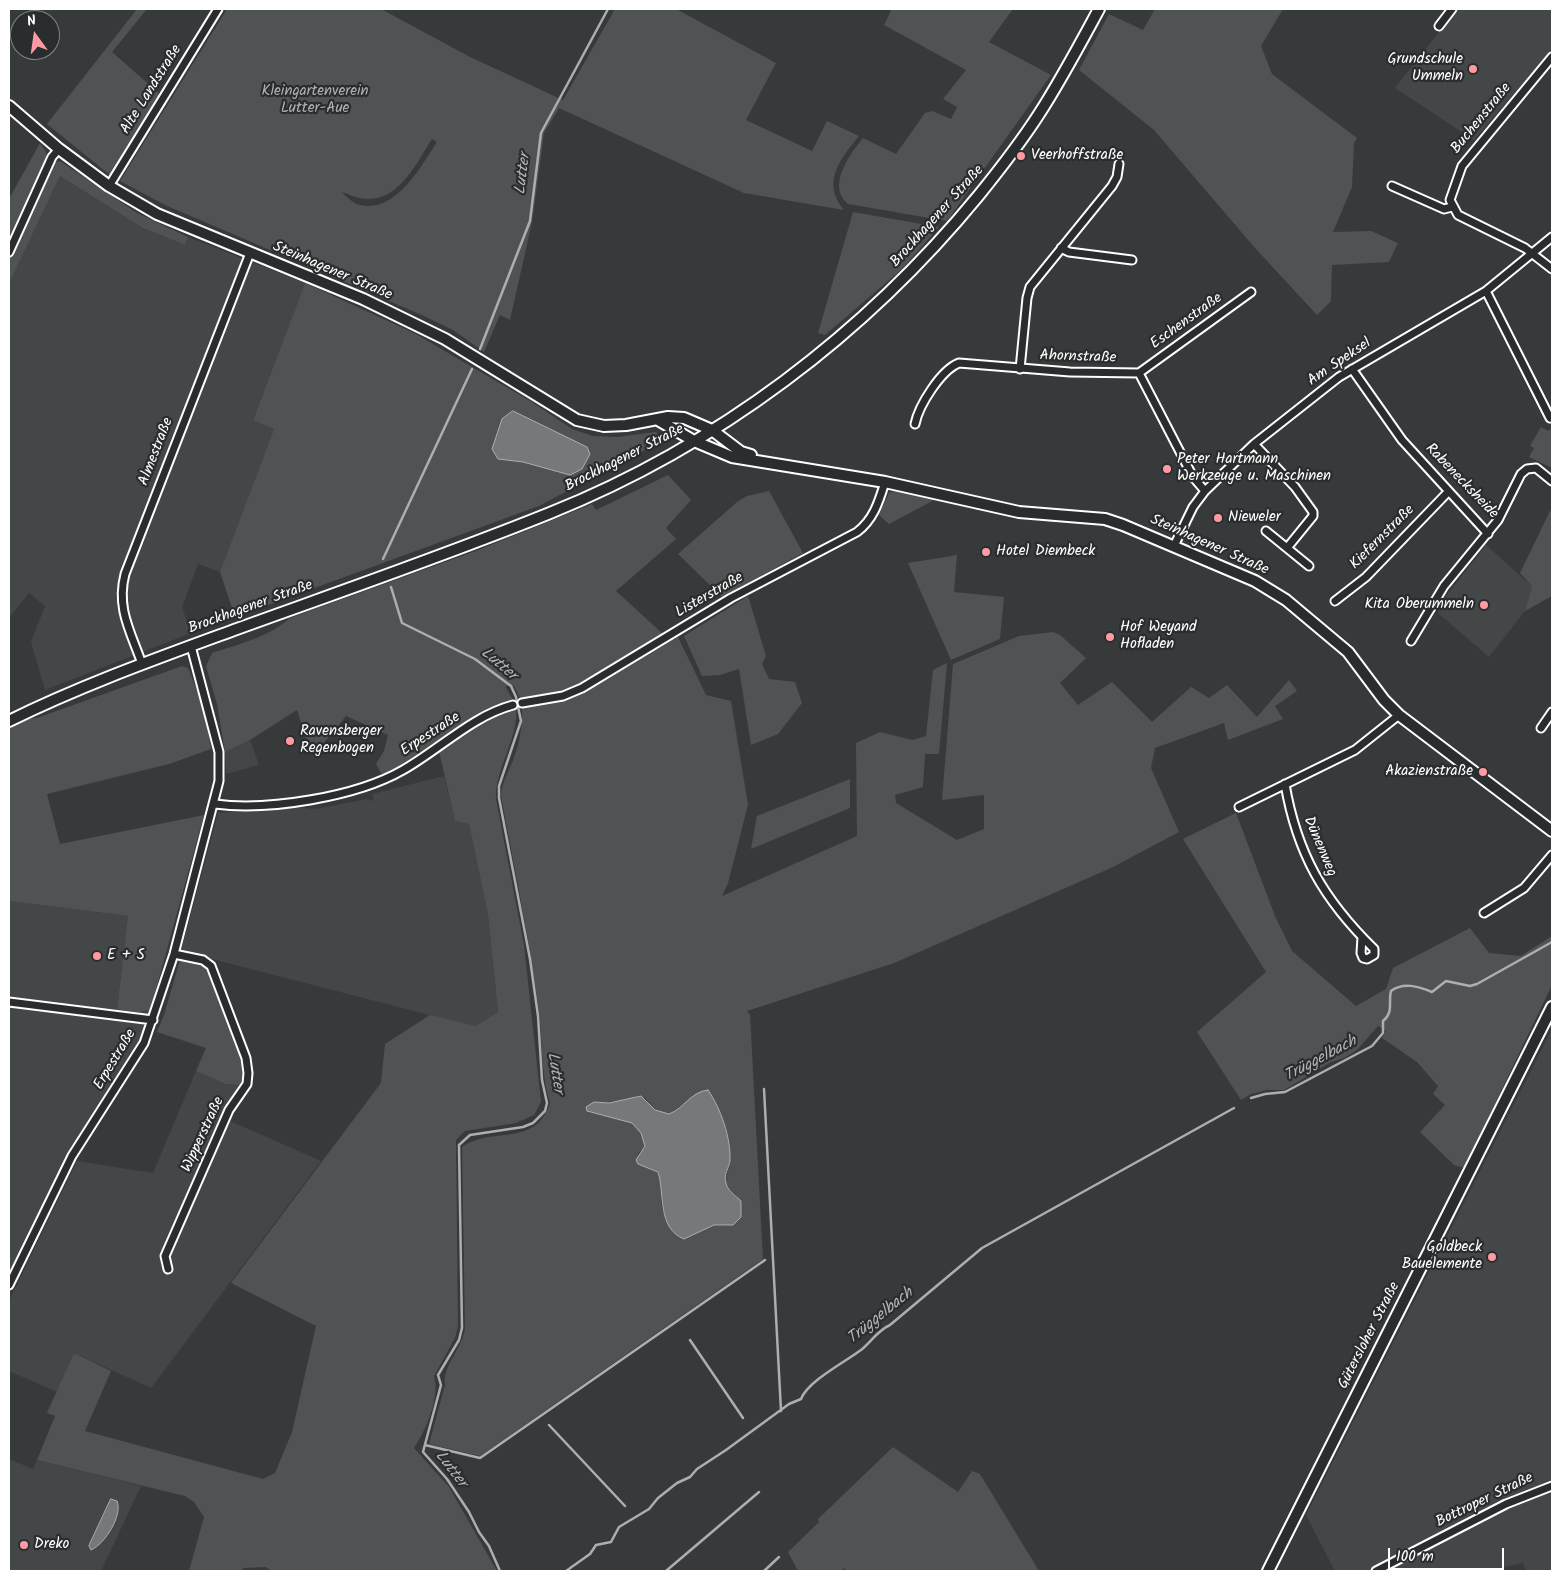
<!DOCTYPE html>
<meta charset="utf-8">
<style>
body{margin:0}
#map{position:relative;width:1561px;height:1580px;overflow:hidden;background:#373a3b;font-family:Kalam,sans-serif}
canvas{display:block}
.frame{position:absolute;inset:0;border:10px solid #fff;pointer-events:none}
.north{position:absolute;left:10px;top:10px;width:50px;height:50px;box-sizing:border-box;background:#2a2d2e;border:1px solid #7f8182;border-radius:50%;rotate:346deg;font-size:14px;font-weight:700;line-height:20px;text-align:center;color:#fff}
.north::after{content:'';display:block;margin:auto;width:18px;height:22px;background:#ff9aa2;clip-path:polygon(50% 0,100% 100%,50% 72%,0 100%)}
.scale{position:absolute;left:1388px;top:1548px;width:116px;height:22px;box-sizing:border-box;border:2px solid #fff;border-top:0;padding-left:6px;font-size:15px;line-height:18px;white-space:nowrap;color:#fff;-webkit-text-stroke:4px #2a2d2e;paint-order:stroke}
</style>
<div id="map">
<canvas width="1561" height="1580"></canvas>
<div class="frame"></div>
<div class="north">N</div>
<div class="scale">100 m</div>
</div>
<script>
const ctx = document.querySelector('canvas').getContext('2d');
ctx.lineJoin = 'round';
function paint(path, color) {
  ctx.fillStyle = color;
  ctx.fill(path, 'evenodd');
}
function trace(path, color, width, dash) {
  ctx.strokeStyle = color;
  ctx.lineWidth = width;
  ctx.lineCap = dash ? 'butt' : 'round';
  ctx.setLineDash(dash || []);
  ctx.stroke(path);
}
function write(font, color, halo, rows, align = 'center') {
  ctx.font = font + ' Kalam,sans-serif';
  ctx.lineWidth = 4.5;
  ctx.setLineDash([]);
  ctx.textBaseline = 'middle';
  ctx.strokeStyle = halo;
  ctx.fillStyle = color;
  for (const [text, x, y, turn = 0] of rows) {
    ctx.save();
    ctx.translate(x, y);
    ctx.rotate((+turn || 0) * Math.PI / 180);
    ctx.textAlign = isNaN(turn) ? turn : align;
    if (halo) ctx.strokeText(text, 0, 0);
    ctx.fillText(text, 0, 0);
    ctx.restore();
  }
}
paint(new Path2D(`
 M1457,9H1552V50L1474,140L1395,88Z
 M60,176L143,228L185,245L188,237L305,283L253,419L274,429L220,572L198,564L182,607L191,633L45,690L31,642L45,606L29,593L9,618V284Z
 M1486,545L1532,586L1525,611L1489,657L1438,613L1443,600Z
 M250,740L259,765L226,774L225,752Z
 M444,776L455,821L469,824L488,915L498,1012L476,1027L181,951L218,813L287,806L315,809L367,799L374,801L372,794Z
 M9,901L128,916L117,1009L137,1013L146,1010L150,1011L139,1041L68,1154L9,1274Z
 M1552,1029V1571H1526L1523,1563L1487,1571H1335L1306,1515Z
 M196,1071L225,1084L240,1085L221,1117L321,1161L151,1388L74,1353L57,1392L9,1371V1301L77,1161L153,1173Z
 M9,1459L33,1469L37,1460L141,1486L101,1571H9Z`), '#444748');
paint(new Path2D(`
 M137,9H147L112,52L161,95L117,168L110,175L47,124Z
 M227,9H381L470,57L563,100L615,9H676L776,63L746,120L812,151L827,121L859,136C840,159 821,183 844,210L744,193L559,108L544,133L532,222L510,320L500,315L484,352L453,330L424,316L165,205L120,181ZM432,139L437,142C421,166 394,217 357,204C352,202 346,196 341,192C347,193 353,197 359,198C397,206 415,165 432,139Z
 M892,9H1013L989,42L1051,75L947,221L848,204C826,186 850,154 863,138L896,154L925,113L932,111L951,119L957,107L943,99L966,70L884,25Z
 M1155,9H1283L1261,46L1272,74L1357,138L1354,143L1352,187L1333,232L1371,231L1398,243L1389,262L1332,265L1331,301L1317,315L1255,248L1154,130L1079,70L1109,14L1143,30Z
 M40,143L46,152L47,158L9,241V199Z
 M60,161L137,213L188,237L185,245L143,228L60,176L9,284V259L55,162Z
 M853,212L939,227L902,269L825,335L818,333Z
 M305,283L414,333L532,402L572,429L593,436L617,437L656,432L661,439L658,443L539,506L235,617L220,572L274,429L253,420ZM590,454L570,475L523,462L498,459Z
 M1541,427L1548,431L1552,428V467H1550L1529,457L1534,448L1530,446Z
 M668,475L691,500L666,528L676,539L616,591L663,634L579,686L562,691L520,698L514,686H505L513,700C465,718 429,756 382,775L376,764L384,751L388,735L346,716L323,744L309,748L297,710L250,740L225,752L217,704L206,666L212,653C239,644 269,637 290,618L476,551L592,504L596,510Z
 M897,490L934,500L889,524L879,515L889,493Z
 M769,491L803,553L722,597L678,554L737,502L747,496Z
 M1552,507V596L1525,611L1532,586L1520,573Z
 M957,555L954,592L1004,597L1000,639L951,660L908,563Z
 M748,596L766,656L762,664L769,679L795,682L802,703L778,734L751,745L739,669L720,675L702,676L684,636Z
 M1053,632L1060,635L1086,658L1060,683L1078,705L1112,682L1152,722L1191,687L1209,698L1227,685L1257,717L1289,680L1297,691L1275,706L1283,719L1228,740L1224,723L1155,748L1151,768L1179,832L1111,868L894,963L747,1011L750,1015L763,1259L480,1456L429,1444L445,1385C442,1366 462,1349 465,1329L462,1147C492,1126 536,1148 550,1103C540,1071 543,1037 538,1004C528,934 514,865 501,796C502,780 510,770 515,755C520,739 523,723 522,707L564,700L586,692L678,637L706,695L731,701L748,805L728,883L722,896L857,836L856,743L880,732L912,740L926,736L933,670L947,663L939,754H925L923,787L895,795L896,803L957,840L984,829V795L942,800L953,664L1019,636ZM693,1095L730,1165C722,1185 727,1186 741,1201L727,1226L714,1225L684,1239C675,1235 664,1217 662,1207C659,1191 667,1170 646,1167L638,1154L645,1146C647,1120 609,1113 590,1113L594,1102C612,1104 627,1097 645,1098L655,1110L669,1114L683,1108Z
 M182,666L188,668L204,708L211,749L169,764L47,794L60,844L204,815L150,1011L146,1010L138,1013L117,1009L128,916L9,901V728L27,719L37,718Z
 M516,707C519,739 495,767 496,799L524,945L541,1102L534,1115L516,1123L465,1131L456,1140L458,1326L455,1338L434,1376C440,1398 426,1430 414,1448L449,1487L497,1571H271L266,1567L243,1568L242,1571H189L204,1517L194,1502L185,1496L37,1460L55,1416L47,1413L74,1353L111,1371L85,1431L263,1479L275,1473L292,1432L316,1326L231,1283L381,1083L385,1044L430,1015L476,1026L498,1012L488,915L469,824L455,821L439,751L501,711Z
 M850,779V808L751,849L757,816Z
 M1236,813L1275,916L1292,951L1356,1006L1386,989L1393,968L1470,928L1489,953L1521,956L1552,936V985L1464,1168L1454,1165L1420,1132L1445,1105L1433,1094L1438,1086L1417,1062L1382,1038L1386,1031L1378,1026L1357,1050L1344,1058L1331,1062L1284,1090H1267L1251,1094L1241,1100L1197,1032L1266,972L1183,839Z
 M180,960L202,964L213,980L244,1065L245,1075L240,1085L225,1084L196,1071L206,1048L157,1032L164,1015Z
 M893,1447L958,1492L972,1471L980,1474L1039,1571H846L844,1568L840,1571H798L788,1552L819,1522L818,1519Z`), '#505354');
const water = new Path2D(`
 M513,411L587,447L590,454L582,469L570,475L523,462L498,459L492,449L502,419Z
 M708,1090C721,1109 731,1138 730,1161C729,1168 723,1175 726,1183C727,1190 736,1196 741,1201V1217L733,1225H714L684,1239C657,1228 665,1194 658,1172L638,1164L636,1160L645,1146L641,1133L632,1123L587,1111L586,1107L594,1102L609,1103L641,1096L655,1110L669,1114C685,1108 690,1092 708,1090Z
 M111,1499L117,1501C123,1515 105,1544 91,1550L89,1546Z`);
paint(water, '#767879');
trace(water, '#adaeaf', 1);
trace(new Path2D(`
 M480,349L530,221L541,133L608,9
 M383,559L472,369
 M391,587L402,623L475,659L511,686L516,697L521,721L499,786V798L530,959L538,1016L542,1080L547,1103L545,1111L533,1123L523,1127L470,1135L459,1145L462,1328L459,1340L438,1375L441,1385L423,1452L447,1479L469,1512L479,1532L489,1546L500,1571
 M764,1089L781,1411
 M1251,1098L1265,1094L1285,1092L1372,1046L1383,1033V1021C1394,1012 1388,1003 1391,991C1403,982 1418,986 1432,992L1446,981L1470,986L1477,984L1552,942
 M690,1340L743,1418
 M549,1425L625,1506
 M425,1445L480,1458L765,1260
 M566,1571L590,1554L596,1545L611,1542L619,1527L649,1509L658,1498L677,1483L690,1477L697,1469L726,1450L789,1404L801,1399C808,1381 845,1362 861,1350C872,1341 877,1331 890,1325L982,1248L1234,1108
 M666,1571L759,1492
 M764,1571L779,1557`), '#adaeaf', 2.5);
const street = new Path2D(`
 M1439,26L1452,9
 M1552,57L1462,166L1450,200L1458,215L1525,248L1552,269
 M109,186L218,9
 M1392,186L1444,209L1452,207
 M1061,248L1069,252L1132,260
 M9,252L52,157L59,149
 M1486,291L1550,418
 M1020,369L1027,298L1030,287L1112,186L1117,177L1119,164
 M1352,369L1402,440L1488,534
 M1139,373L1251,292
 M1139,373L1193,477L1205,491
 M915,424C919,405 941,370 959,363L1070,372L1139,373
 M1254,444L1295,487L1313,512V516L1287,548
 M1266,531L1309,566
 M1174,546L1193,507L1205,491L1254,444L1339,377L1486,291L1552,237
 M1335,601L1366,577L1448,492
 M1411,641L1444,586L1498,520L1521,474L1527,469L1536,468L1552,481
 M142,664C131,632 116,609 125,574L250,253
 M522,703L563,696L582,688L731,598L857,532C874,519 879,501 885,482
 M1541,728L1552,712
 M1285,784C1297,854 1324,900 1374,949V955L1367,959L1363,958L1361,953L1362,937
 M215,804C268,811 356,797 403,770C440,749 472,716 513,705
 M1239,807L1355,750L1399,715
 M1484,913L1524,888L1552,855
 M9,1002L153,1020
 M168,1269L165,1256L229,1110L247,1084L248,1073L246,1058L211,966L203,960L174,954
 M9,1285L72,1156L144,1043L174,954L219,781V752L191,646
 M1376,1571L1506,1504L1552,1486`);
const secondary = new Path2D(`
 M9,106L59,149L109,186L157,214L363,299L445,339L577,420L604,426L626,425L668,417L684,418L712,430L741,452L751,455
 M658,420L694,441L732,457L885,482L1019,512L1105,519L1123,525L1255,581L1286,600L1348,652L1384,700L1399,715L1552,831
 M9,721C82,685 158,658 234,630C339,592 446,555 550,513C717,446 865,334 979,195C1000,169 1021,142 1039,114C1061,80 1080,44 1099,9`);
const primary = new Path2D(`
 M1268,1571L1552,1007`);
trace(street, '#fff', 11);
trace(secondary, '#fff', 14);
trace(primary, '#fff', 14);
trace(street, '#2a2d2e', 7);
trace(secondary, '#2a2d2e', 10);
trace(primary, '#2a2d2e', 10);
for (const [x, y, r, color] of [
 [1473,69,5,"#ff9aa2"],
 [1021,156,5,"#ff9aa2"],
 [1167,469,5,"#ff9aa2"],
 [1218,518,5,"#ff9aa2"],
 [986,552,5,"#ff9aa2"],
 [1484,605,5,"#ff9aa2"],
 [1110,637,5,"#ff9aa2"],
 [290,741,5,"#ff9aa2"],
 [1483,772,5,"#ff9aa2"],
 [97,956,5,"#ff9aa2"],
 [1492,1257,5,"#ff9aa2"],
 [24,1545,5,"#ff9aa2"]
]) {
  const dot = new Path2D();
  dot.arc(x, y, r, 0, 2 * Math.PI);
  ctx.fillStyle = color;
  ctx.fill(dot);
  trace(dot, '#2a2d2e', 2);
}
write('15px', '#fff', '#2a2d2e', [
 ["Grundschule",1463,60,"right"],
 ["Ummeln",1463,77,"right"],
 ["Veerhoffstraße",1031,156],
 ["Peter Hartmann",1177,460],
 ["Werkzeuge u. Maschinen",1177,477],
 ["Nieweler",1228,518],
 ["Hotel Diembeck",996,552],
 ["Kita Oberummeln",1474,605,"right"],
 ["Hof Weyand",1120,628],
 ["Hofladen",1120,645],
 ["Ravensberger",300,732],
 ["Regenbogen",300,749],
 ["Akazienstraße",1473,772,"right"],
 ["E + S",107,956],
 ["Goldbeck",1482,1248,"right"],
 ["Bauelemente",1482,1265,"right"],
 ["Dreko",34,1545]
], 'left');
write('15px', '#fff', '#2a2d2e', [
 ["Alte Landstraße",152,90,-58],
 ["Buchenstraße",1482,119,-51],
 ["Brockhagener Straße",938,217,-48],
 ["Steinhagener Straße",332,272,23],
 ["Eschenstraße",1187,322,-36],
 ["Ahornstraße",1078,358,2],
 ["Am Speksel",1340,363,-34],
 ["Almestraße",157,452,-69],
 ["Brockhagener Straße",625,459,-27],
 ["Rabenecksheide",1461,482,46],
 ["Kiefernstraße",1383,538,-45],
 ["Steinhagener Straße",1209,546,24],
 ["Listerstraße",710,596,-30],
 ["Brockhagener Straße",251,608,-20],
 ["Erpestraße",431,735,-33],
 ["Dünenweg",1319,847,67],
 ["Erpestraße",116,1060,-59],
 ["Wipperstraße",204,1135,-65],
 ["Gütersloher Straße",1370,1336,-63],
 ["Bottroper Straße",1485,1501,-26]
]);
write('15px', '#b0b2b2', '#2a2d2e', [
 ["Kleingartenverein",315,92],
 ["Lutter-Aue",315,109]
]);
write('italic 16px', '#b4b5b5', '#2a2d2e', [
 ["Lutter",524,174,-83],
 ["Lutter",498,665,40],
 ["Trüggelbach",1321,1060,-28],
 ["Lutter",554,1073,81],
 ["Trüggelbach",881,1317,-39],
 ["Lutter",450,1470,52]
]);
</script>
